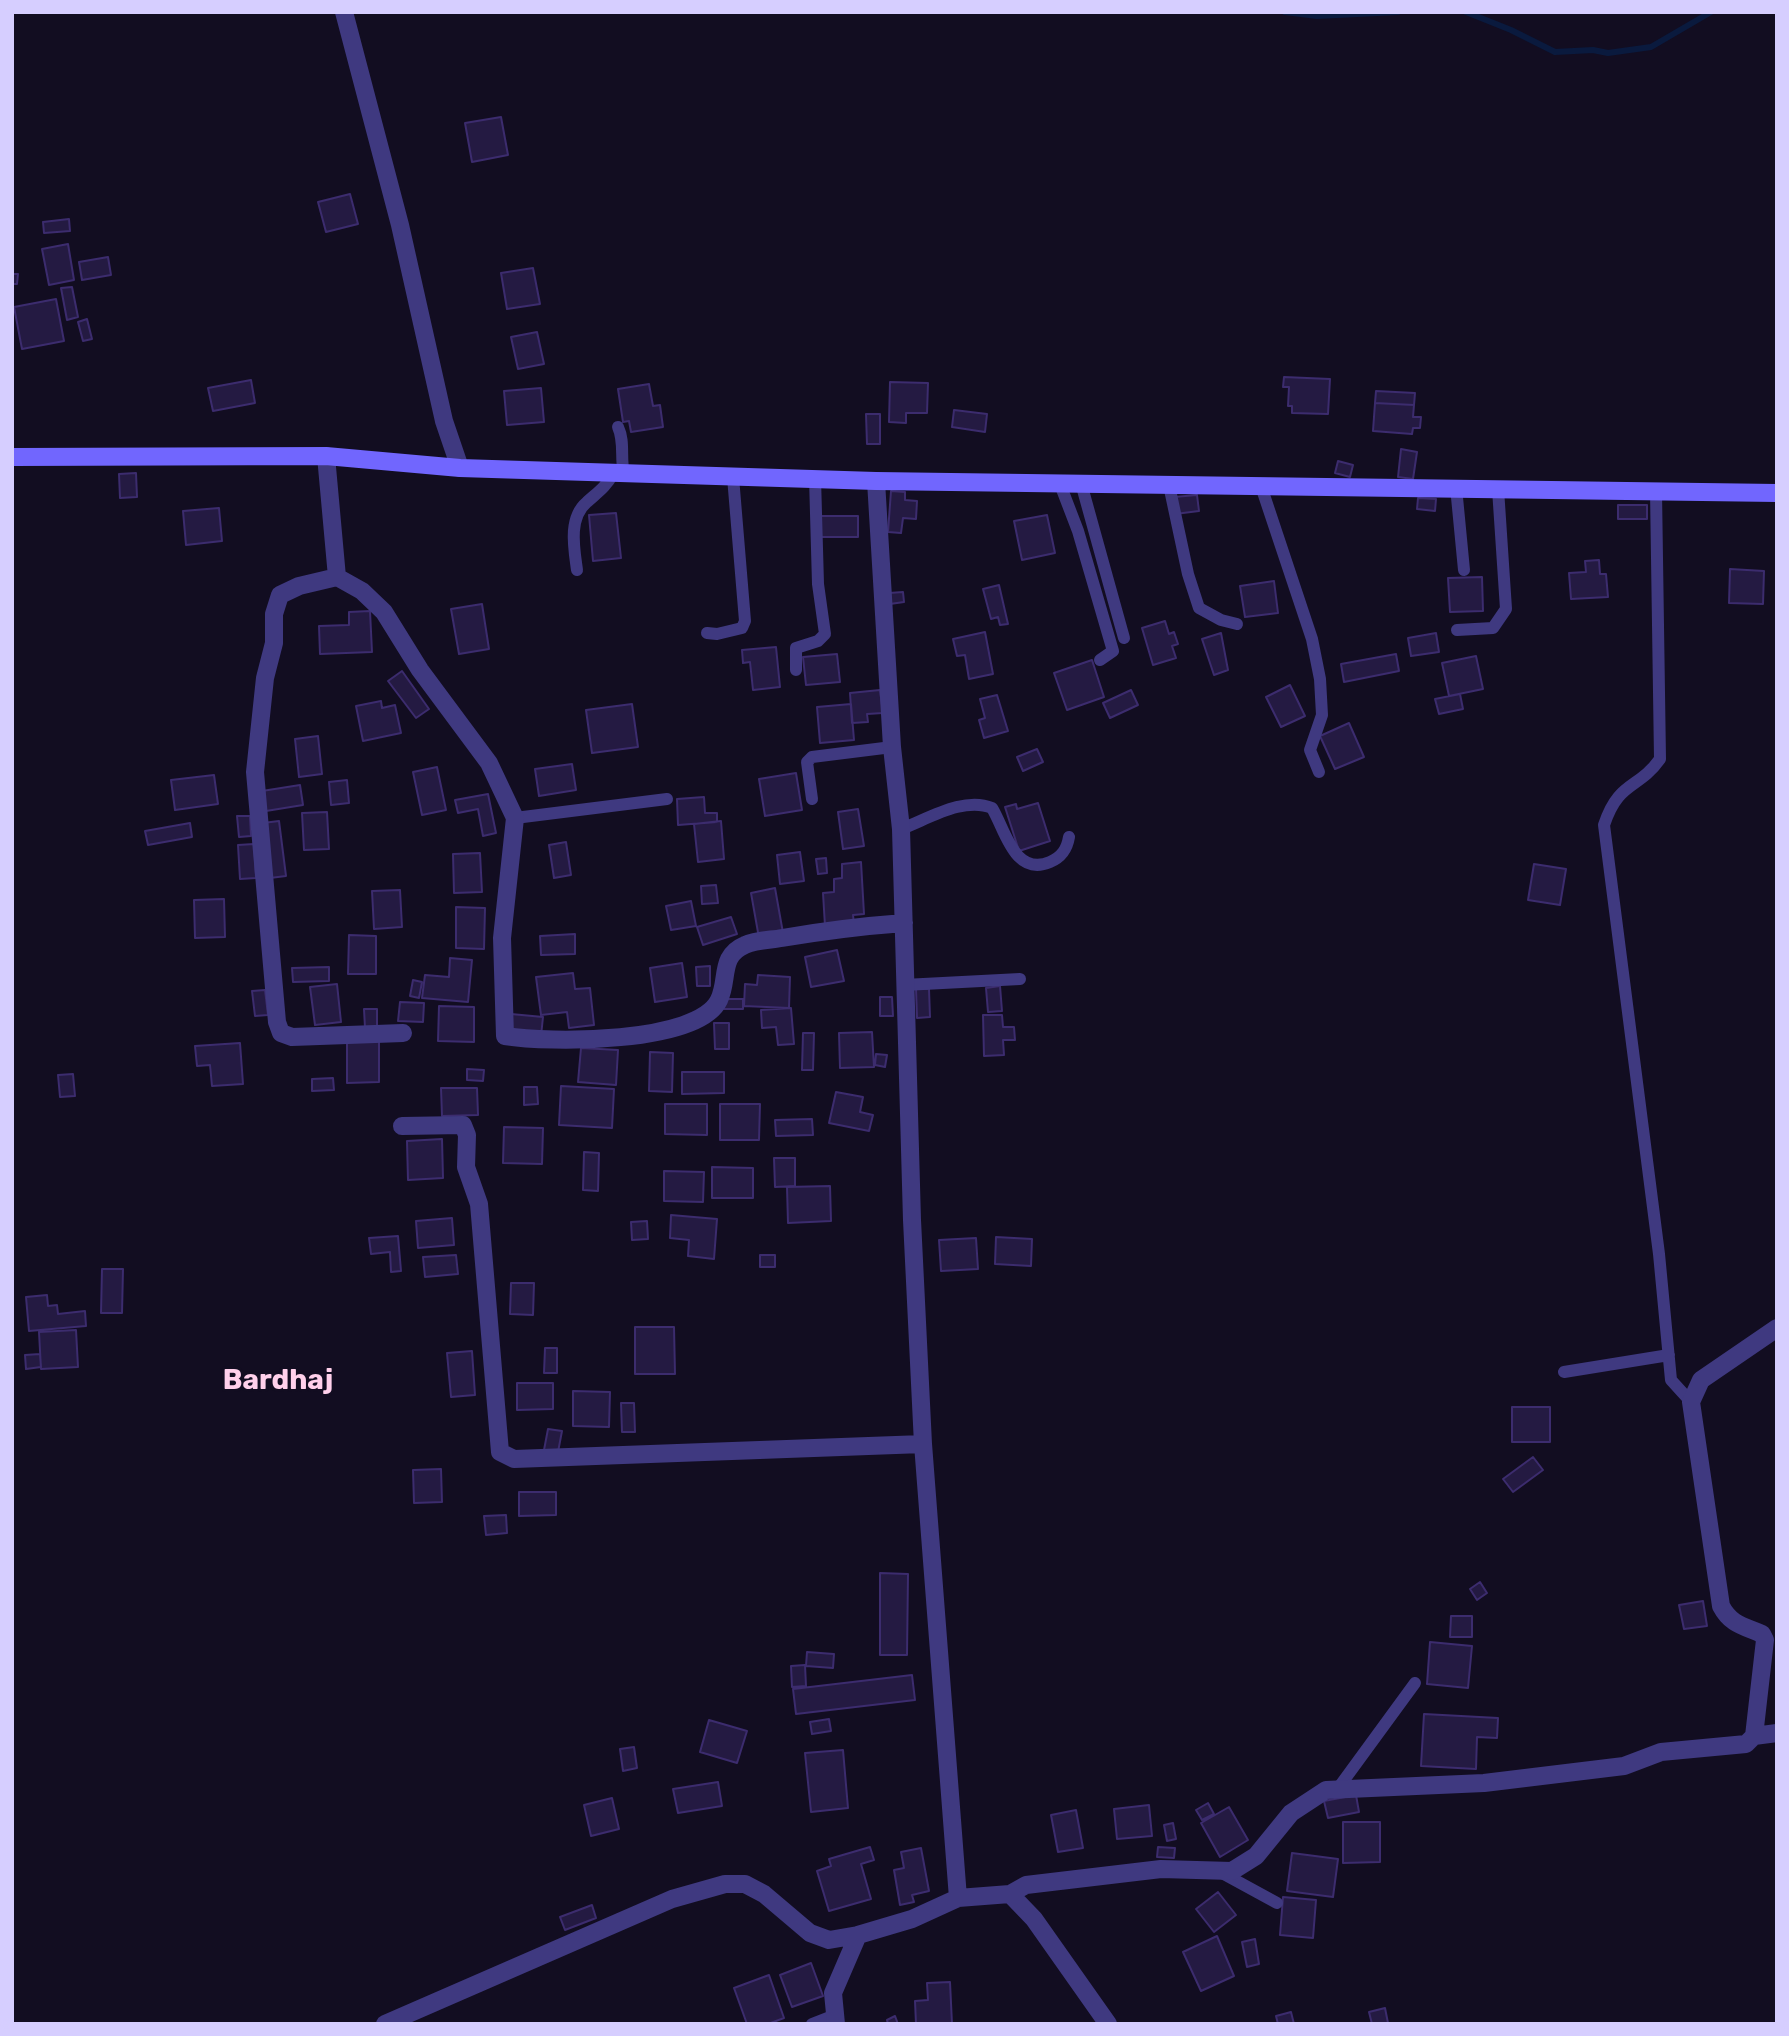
<!DOCTYPE html>
<style>
body{margin:0}
#map{position:relative;width:1789px;height:2036px;overflow:hidden;background:#120d21;font-family:Rubik,sans-serif}
canvas{display:block}
.frame{position:absolute;inset:0;border:14px solid #d6ceff;pointer-events:none}
</style>
<div id="map">
<canvas width="1789" height="2036"></canvas>
<div class="frame"></div>
</div>
<script>
const ctx = document.querySelector('canvas').getContext('2d');
ctx.lineJoin = 'round';
function trace(path, color, width, dash) {
  ctx.strokeStyle = color;
  ctx.lineWidth = width;
  ctx.lineCap = dash ? 'butt' : 'round';
  ctx.setLineDash(dash || []);
  ctx.stroke(path);
}
function paint(path, color) {
  ctx.fillStyle = color;
  ctx.fill(path, 'evenodd');
}
function write(font, color, halo, rows, align = 'center') {
  ctx.font = font + ' Rubik,sans-serif';
  ctx.lineWidth = 6;
  ctx.setLineDash([]);
  ctx.textBaseline = 'middle';
  ctx.strokeStyle = halo;
  ctx.fillStyle = color;
  for (const [text, x, y, turn = 0] of rows) {
    ctx.save();
    ctx.translate(x, y);
    ctx.rotate((+turn || 0) * Math.PI / 180);
    ctx.textAlign = isNaN(turn) ? turn : align;
    if (halo) ctx.strokeText(text, 0, 0);
    ctx.fillText(text, 0, 0);
    ctx.restore();
  }
}
trace(new Path2D(`
 M1285,12L1317,16L1398,12
 M1466,12L1511,30L1555,52L1593,50L1608,53L1651,47L1711,12`), '#0a1a3e', 6);
const building = new Path2D(`
 M501,117L508,155L472,162L465,123Z
 M350,194L358,224L326,232L318,202Z
 M69,219L70,231L44,233L43,222Z
 M68,244L74,280L49,285L42,249Z
 M108,257L111,275L82,280L79,262Z
 M533,268L540,304L507,309L501,273Z
 M12,274H18L17,284H12Z
 M72,287L78,317L67,320L61,288Z
 M56,299L64,341L22,349L14,307Z
 M87,319L92,339L83,341L78,322Z
 M537,332L544,364L518,369L511,337Z
 M1284,377L1330,379L1328,414L1292,413V406H1288L1289,387H1283Z
 M251,380L255,403L213,411L208,388Z
 M890,382L928,383L927,413H906V423L889,422Z
 M649,384L653,406L660,405L663,427L631,432L629,421L623,422L618,389Z
 M541,388L544,422L507,425L504,391Z
 M1376,391L1415,393L1414,405L1375,403Z
 M1375,403L1414,405L1413,417H1421L1420,428H1413L1412,434L1373,431Z
 M954,410L987,414L985,432L952,427Z
 M866,414H880V444H867Z
 M1401,449L1417,452L1413,479L1398,477Z
 M1338,461L1353,465L1350,477L1335,473Z
 M136,473L137,497L120,498L119,474Z
 M891,491L905,492V500L917,501L916,519L903,518L901,533L888,532Z
 M1197,495L1199,511L1175,514L1174,497Z
 M1418,498L1436,499L1435,511L1417,509Z
 M1618,505H1647V519H1618Z
 M219,508L222,541L186,545L183,511Z
 M616,513L621,558L593,561L589,515Z
 M1047,515L1055,553L1022,560L1014,521Z
 M819,516H858V537H819Z
 M1599,560L1600,574H1606L1608,597L1571,599L1569,573L1586,572L1585,561Z
 M1730,569L1764,571L1763,604L1729,603Z
 M1482,577L1483,611L1450,612L1448,578Z
 M1274,581L1278,613L1245,617L1240,586Z
 M999,585L1008,624L1000,625L998,617L991,619L983,589Z
 M903,592L904,602L890,604L889,593Z
 M482,604L489,649L459,654L451,609Z
 M370,611L372,652L320,654L319,626L349,625V612Z
 M1165,621L1169,634L1174,632L1178,644L1172,646L1176,658L1153,665L1142,628Z
 M985,632L993,674L969,679L965,655L957,656L953,639Z
 M1221,633L1228,670L1214,675L1202,639Z
 M1436,633L1439,652L1411,656L1408,638Z
 M776,647L780,687L753,690L750,662L743,663L742,650Z
 M837,654L840,682L806,685L803,657Z
 M1396,654L1399,671L1344,682L1341,664Z
 M1476,656L1483,689L1449,696L1442,663Z
 M1092,660L1104,697L1067,710L1054,673Z
 M402,671L429,709L416,718L388,681Z
 M1290,685L1305,716L1281,727L1266,697Z
 M880,690L883,713L867,714L868,722L852,723L850,693Z
 M1131,690L1138,705L1110,718L1103,703Z
 M1460,694L1463,709L1439,714L1435,699Z
 M997,695L1008,731L984,738L979,720L985,718L980,699Z
 M381,701L382,708L395,705L401,733L363,741L356,706Z
 M632,704L638,747L592,753L586,710Z
 M851,704L854,740L820,743L817,707Z
 M1349,723L1364,757L1335,769L1320,736Z
 M318,736L322,774L299,777L295,739Z
 M1037,749L1043,762L1023,771L1017,757Z
 M572,764L576,790L539,796L535,769Z
 M437,767L446,810L422,815L413,772Z
 M796,773L802,810L765,816L759,779Z
 M214,775L218,804L175,810L171,780Z
 M347,780L349,803L331,805L329,782Z
 M300,785L303,805L266,811L262,791Z
 M488,794L496,833L483,836L478,809L458,813L455,800Z
 M704,797L705,813H717V822L678,825L677,799Z
 M1038,803L1050,841L1019,851L1005,807L1016,804L1017,809Z
 M858,809L864,846L843,849L838,812Z
 M327,812L329,849L304,850L302,813Z
 M237,816H250L251,836L239,837Z
 M279,821L286,876L270,878L263,823Z
 M721,821L724,859L698,862L694,824Z
 M190,823L192,837L148,845L145,831Z
 M566,842L571,875L554,878L549,845Z
 M254,844L256,878L240,879L238,845Z
 M800,852L804,881L780,884L777,855Z
 M480,853L482,892L454,893L453,854Z
 M826,858L827,873L818,874L816,859Z
 M861,862L864,914L853,915L854,924L825,926L823,893L834,892V879L842,878V864Z
 M1534,864L1566,869L1560,905L1528,900Z
 M716,885L718,903L702,904L701,886Z
 M775,888L783,933L759,938L751,893Z
 M400,890L402,927L374,929L372,891Z
 M224,899L225,937L195,938L194,900Z
 M691,901L696,926L671,930L666,906Z
 M456,907L485,908L484,949L456,948Z
 M731,917L737,934L703,945L697,927Z
 M575,934V954L541,955L540,936Z
 M349,935L376,936V974H348Z
 M837,950L844,981L811,987L805,957Z
 M450,958L472,960L468,1002L422,998L425,975L449,977Z
 M682,963L687,997L655,1002L650,968Z
 M710,966V986H697L696,967Z
 M329,967V981L293,982L292,968Z
 M573,973L575,989L590,988L594,1025L569,1028L567,1012L541,1015L536,977Z
 M758,975L790,977L789,1008L744,1006L745,984L757,985Z
 M413,980L422,982L419,998L410,996Z
 M337,984L341,1022L315,1025L310,987Z
 M1000,986L1002,1011L988,1012L986,988Z
 M916,989H929L930,1017L917,1018Z
 M265,990L268,1015L255,1016L252,991Z
 M880,997H892L893,1016H880Z
 M723,999H743V1009H724Z
 M400,1002L424,1003L423,1022L398,1021Z
 M439,1006L474,1007V1042L438,1041Z
 M791,1008L794,1044L778,1045L776,1027L762,1028L761,1010Z
 M364,1009H377V1027L365,1028Z
 M511,1014L543,1017L541,1036L509,1033Z
 M983,1015H1002L1003,1027H1014L1015,1040H1003L1004,1055L984,1056Z
 M714,1023H729V1049H715Z
 M872,1032L874,1067L840,1068L839,1033Z
 M803,1033H814L813,1070H802Z
 M347,1040H379V1082L347,1083Z
 M240,1043L243,1084L212,1086L210,1065L197,1066L195,1046Z
 M581,1048L618,1050L616,1085L578,1082Z
 M650,1052L673,1053L672,1092L649,1091Z
 M876,1054L887,1055L885,1067L875,1065Z
 M467,1069L484,1070L483,1081L467,1080Z
 M682,1072H724V1093L682,1094Z
 M73,1074L75,1096L60,1097L58,1075Z
 M333,1078L334,1090L312,1091V1079Z
 M561,1086L614,1089L612,1128L559,1125Z
 M524,1087H537L538,1104L524,1105Z
 M441,1088H477L478,1115L442,1116Z
 M836,1092L863,1097L860,1112L873,1115L869,1131L829,1123Z
 M665,1104H707V1135L665,1134Z
 M720,1104H760L759,1140H720Z
 M812,1119L813,1135L776,1136L775,1120Z
 M504,1127L543,1128L542,1164L503,1163Z
 M442,1139L443,1178L408,1180L407,1141Z
 M584,1152L599,1153L598,1191L583,1190Z
 M774,1158H795V1186L775,1187Z
 M712,1167L753,1168V1198H712Z
 M664,1171L704,1172L703,1202L664,1201Z
 M830,1186L831,1221L788,1223L787,1187Z
 M671,1215L717,1219L714,1259L688,1256L689,1240L670,1238Z
 M452,1218L454,1245L418,1248L416,1221Z
 M647,1221L648,1239L632,1240L631,1222Z
 M398,1236L401,1271L391,1272L390,1252L371,1254L369,1238Z
 M996,1237L1032,1239L1031,1266L995,1264Z
 M976,1238L978,1269L941,1271L939,1240Z
 M456,1255L458,1274L425,1277L423,1257Z
 M760,1255H775V1267H760Z
 M102,1269H123L122,1313H101Z
 M511,1283H534L533,1315L510,1314Z
 M47,1295L48,1306L57,1305L58,1314L85,1311L86,1326L29,1331L26,1297Z
 M635,1327H674L675,1374H635Z
 M76,1330L78,1367L41,1369L39,1332Z
 M545,1348H557V1373H544Z
 M472,1351L475,1395L451,1397L447,1353Z
 M40,1354L41,1367L26,1369L25,1355Z
 M517,1383H553V1409L517,1410Z
 M573,1391L610,1392L609,1427L573,1426Z
 M621,1403H634L635,1432H622Z
 M1512,1407H1550V1442H1512Z
 M548,1429L562,1431L558,1452L544,1450Z
 M1533,1457L1543,1470L1513,1492L1503,1479Z
 M441,1469L442,1502L414,1503L413,1470Z
 M519,1492H556V1515L519,1516Z
 M506,1515L507,1533L486,1535L484,1516Z
 M880,1573L908,1574L907,1655H880Z
 M1480,1582L1487,1593L1477,1600L1470,1589Z
 M1703,1601L1707,1626L1684,1629L1679,1605Z
 M1451,1616H1472V1637H1450Z
 M1430,1642L1472,1646L1468,1688L1427,1684Z
 M807,1652L834,1654L833,1668L806,1666Z
 M805,1665L806,1686L792,1687L791,1666Z
 M912,1675L915,1700L796,1714L793,1689Z
 M1424,1714L1498,1718L1497,1738L1477,1737L1476,1769L1421,1766Z
 M829,1719L831,1731L812,1734L810,1722Z
 M709,1720L747,1731L737,1763L700,1752Z
 M634,1747L637,1768L623,1771L620,1749Z
 M843,1750L848,1808L811,1812L805,1753Z
 M718,1782L722,1806L678,1813L673,1789Z
 M1356,1795L1359,1812L1328,1818L1324,1801Z
 M612,1798L619,1829L591,1836L584,1805Z
 M1208,1803L1214,1814L1202,1820L1196,1810Z
 M1149,1805L1152,1836L1117,1839L1114,1809Z
 M1229,1807L1248,1840L1220,1857L1201,1823Z
 M1076,1810L1083,1848L1058,1852L1051,1815Z
 M1343,1822H1380V1862L1343,1863Z
 M1173,1823L1176,1839L1167,1841L1164,1825Z
 M870,1847L874,1860L861,1864L871,1899L829,1911L817,1871L831,1866L829,1859Z
 M1158,1847L1175,1848L1174,1858L1157,1857Z
 M921,1848L929,1891L912,1895L914,1902L900,1905L894,1870L904,1868L901,1852Z
 M1292,1853L1338,1859L1333,1897L1287,1891Z
 M1218,1892L1236,1915L1214,1932L1196,1909Z
 M1283,1897L1316,1900L1313,1938L1280,1935Z
 M592,1905L596,1918L565,1930L560,1917Z
 M1217,1936L1234,1976L1201,1991L1183,1952Z
 M1255,1939L1259,1964L1247,1967L1242,1942Z
 M811,1963L823,1996L792,2007L780,1975Z
 M769,1975L784,2018L768,2024H747L734,1988Z
 M950,1982L952,2024H916L915,2001L928,2000L927,1983Z
 M1385,2008L1388,2023L1372,2024L1369,2012Z
 M1291,2012L1294,2024H1278L1276,2016Z
 M895,2016L898,2024H888L887,2020Z`);
paint(building, '#241a42');
trace(building, '#3c2c6e', 2);
trace(new Path2D(`
 M618,427C625,442 620,458 624,474
 M1081,483L1124,638
 M1060,484L1078,531L1113,651L1100,660
 M1169,485L1188,574L1199,608L1221,620L1237,624
 M1261,486L1312,639L1320,679L1322,715L1310,750L1319,772
 M1456,487L1464,570
 M1656,491L1660,759C1638,790 1619,780 1604,825L1659,1254L1671,1380L1691,1402
 M577,570C574,548 568,518 587,502C598,492 605,488 613,474
 M1457,630L1493,628L1506,609L1498,489
 M707,633L717,634L742,628L745,621L733,477
 M796,670V648L818,641L825,634L818,584L815,478
 M812,799L807,762L812,757L892,747
 M515,818L667,799
 M901,829C928,819 964,796 992,808C1005,829 1014,877 1050,862C1062,857 1067,849 1069,837
 M904,985L1020,979
 M1564,1372L1669,1355
 M1339,1787L1415,1683
 M1222,1873L1277,1903
 M812,2024L835,2015`), '#3f3980', 12);
trace(new Path2D(`
 M344,12L400,225L444,421L460,468
 M326,456L337,577L362,591L384,612L420,670L489,763L515,818L502,938L505,1036C548,1043 698,1044 719,1000C729,979 719,956 745,945C755,940 771,940 782,938C823,931 863,926 904,923
 M876,481L892,747L901,829L912,1220L923,1444L958,1898L1010,1894L1034,1919L1108,2024
 M337,577L299,586L280,595L274,614V643L265,678L255,772L277,1022L281,1033L292,1037L403,1033
 M402,1126L463,1125L467,1135L466,1167L479,1204L500,1452L514,1459L923,1444
 M1754,1736L1777,1733
 M1010,1894L1026,1885L1161,1869L1232,1871L1256,1856L1291,1813L1326,1790L1484,1783L1624,1766L1661,1752L1746,1744L1754,1736L1765,1640L1762,1634C1744,1626 1731,1625 1721,1606L1691,1402L1701,1380L1777,1328
 M385,2024L672,1899L725,1884H745L764,1894L810,1933L829,1940L858,1935
 M836,2024L833,1993L858,1935L912,1919L958,1898`), '#3f3980', 18);
trace(new Path2D(`
 M12,457L326,456L460,468L876,481L1777,493`), '#7166fe', 18);
write('bold 28px', '#ffd0eb', '#120d21', [
 ["Bardhaj",278,1381]
]);
</script>
